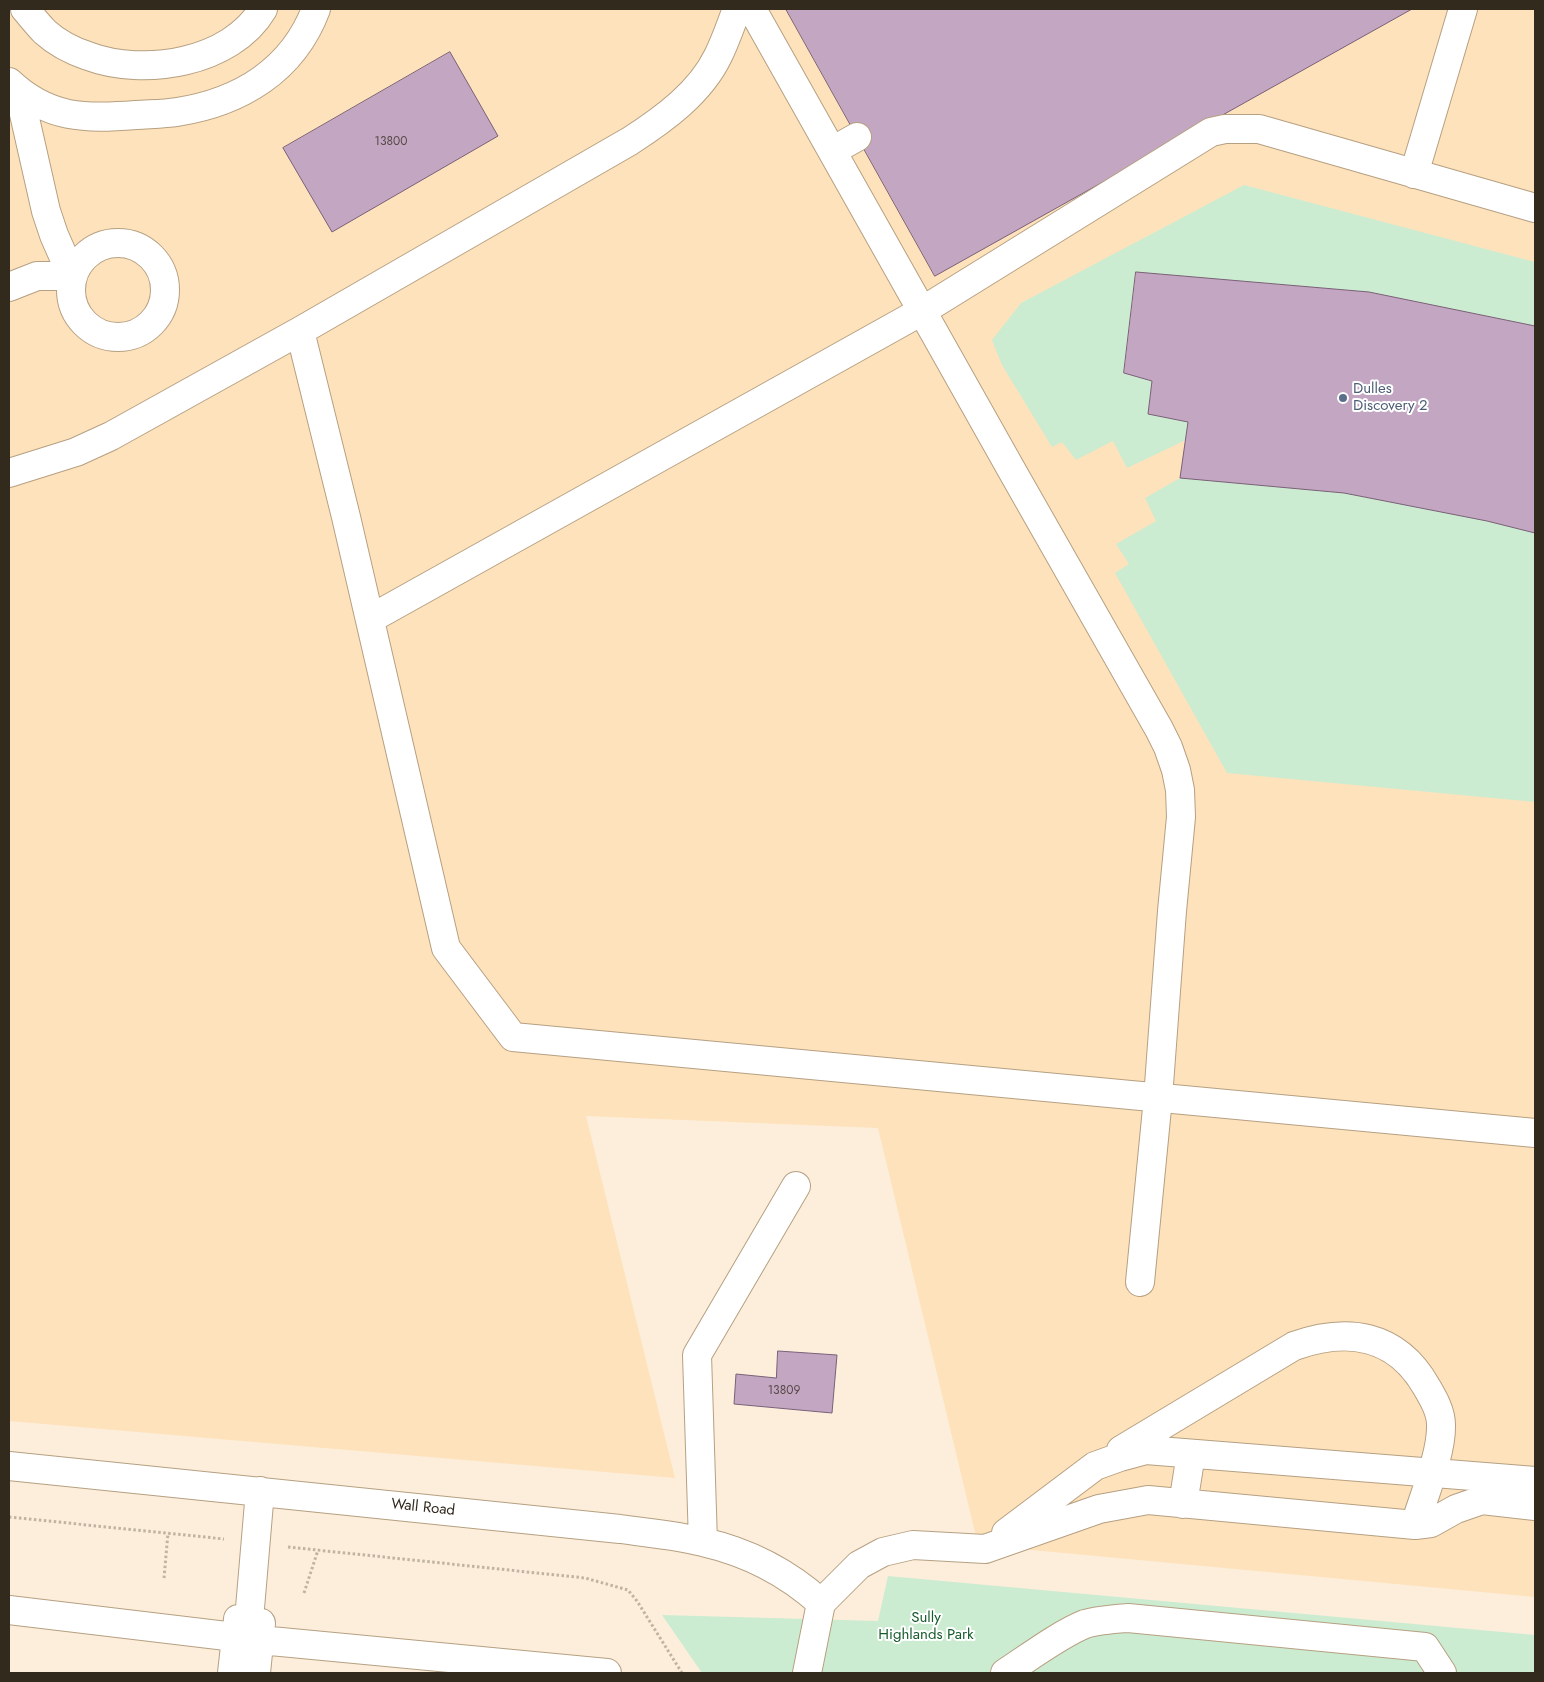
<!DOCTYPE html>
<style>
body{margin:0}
#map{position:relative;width:1544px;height:1682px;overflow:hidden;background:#fceedb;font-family:Jost,sans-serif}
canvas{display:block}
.frame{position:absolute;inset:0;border:10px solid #332a1e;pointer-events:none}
</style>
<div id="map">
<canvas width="1544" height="1682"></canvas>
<div class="frame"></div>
</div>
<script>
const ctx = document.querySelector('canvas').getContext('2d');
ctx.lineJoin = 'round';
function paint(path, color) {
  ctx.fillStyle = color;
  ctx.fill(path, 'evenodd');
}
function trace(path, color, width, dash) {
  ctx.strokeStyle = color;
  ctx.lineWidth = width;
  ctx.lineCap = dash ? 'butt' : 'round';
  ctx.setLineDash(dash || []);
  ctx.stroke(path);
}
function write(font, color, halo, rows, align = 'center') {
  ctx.font = font + ' Jost,sans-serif';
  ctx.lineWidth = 4;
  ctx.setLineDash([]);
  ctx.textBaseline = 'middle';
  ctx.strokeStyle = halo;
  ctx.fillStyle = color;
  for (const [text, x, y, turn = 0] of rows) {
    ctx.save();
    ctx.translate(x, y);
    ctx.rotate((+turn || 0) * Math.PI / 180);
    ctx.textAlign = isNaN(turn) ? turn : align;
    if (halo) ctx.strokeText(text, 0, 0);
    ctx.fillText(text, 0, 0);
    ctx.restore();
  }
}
paint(new Path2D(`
 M16,9H1535V1597L978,1545L878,1128L586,1116L675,1478L9,1421V15Z`), '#fee2bb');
paint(new Path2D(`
 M1244,185L1535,262V326L1369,292L1136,272L1124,373L1152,381L1148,414L1188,422L1186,440L1127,468L1113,441L1076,460L1062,442L1052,447L1002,365L992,340L1021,303Z
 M1180,478L1344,493L1487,521L1535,533V802L1227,773L1115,573L1129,564L1116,544L1156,521L1145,498Z
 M888,1576L1535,1635V1673H702L662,1615L878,1621Z`), '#ccecd1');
const building = new Path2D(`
 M786,9H1412L935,276Z
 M450,52L498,136L332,232L283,148Z
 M1136,272L1369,292L1535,326V533L1487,521L1344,493L1180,478L1188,422L1148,414L1152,381L1124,373Z
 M778,1351L837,1355L832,1413L734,1404L736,1374L776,1378Z`);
paint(building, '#c3a7c2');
trace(building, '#796078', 1);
const minor = new Path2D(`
 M25,9C31,16 38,25 45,32C56,42 73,51 88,56C144,77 231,63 263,9
 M752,9L1015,476L1159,729L1168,747L1176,770L1180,790L1181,817L1172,911L1158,1098L1140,1282
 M9,82C48,119 85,119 136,115C150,114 164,114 177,112C241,102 293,70 316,9
 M832,151L857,137
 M1414,174L1463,9
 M71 290a47 47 0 1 1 94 0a47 47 0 1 1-94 0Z
 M9,287L37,276H72L54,235L46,211L19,92
 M300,331L346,517L446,948L513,1037L1535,1133
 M9,473L76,452L111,436L300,331L630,141C664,119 700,93 718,56C726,40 731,24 737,9
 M370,619L922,311L1211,132L1225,129H1259L1535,208
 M1121,1450L1294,1346C1348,1327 1396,1334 1426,1386C1433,1398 1441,1411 1441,1425C1442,1453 1423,1498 1415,1525
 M9,1466L620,1529C648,1533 676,1535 703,1542C747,1552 788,1573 821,1603
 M1183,1504L1191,1454
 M1006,1533L1095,1466L1120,1457L1146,1450L1535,1481
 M703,1542L697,1355L796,1186
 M250,1608L260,1491
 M9,1610L260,1640L607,1673
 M232,1673L238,1619
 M256,1673L261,1623
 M807,1673L821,1603L859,1565L883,1552L913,1545L985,1549L1099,1509L1148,1500L1415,1525L1431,1523L1456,1509L1482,1500L1535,1506
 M1005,1673C1028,1658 1060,1634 1085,1624C1098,1620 1114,1619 1128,1618L1425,1647L1442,1673`);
trace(minor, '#b6a082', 30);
trace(new Path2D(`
 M9,1517L224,1539
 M288,1547L585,1578L628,1590L637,1601L682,1673
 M164,1578L168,1533
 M304,1593L318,1550`), '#c0b3a2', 3, [2.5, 2.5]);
trace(minor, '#fff', 28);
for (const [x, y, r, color] of [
 [1343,398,5,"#5c6f8a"]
]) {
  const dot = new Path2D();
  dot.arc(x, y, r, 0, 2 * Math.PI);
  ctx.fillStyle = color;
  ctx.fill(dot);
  trace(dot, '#fff', 2);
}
write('12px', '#574947', null, [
 ["13800",391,142],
 ["13809",784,1391]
]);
write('15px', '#4e5e75', '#fff', [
 ["Dulles",1353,389],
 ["Discovery 2",1353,406]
], 'left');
write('15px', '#332a1e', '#fff', [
 ["Wall Road",423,1508,6]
]);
write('15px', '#175b2d', '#fff', [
 ["Sully",926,1618],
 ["Highlands Park",926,1635]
]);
</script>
